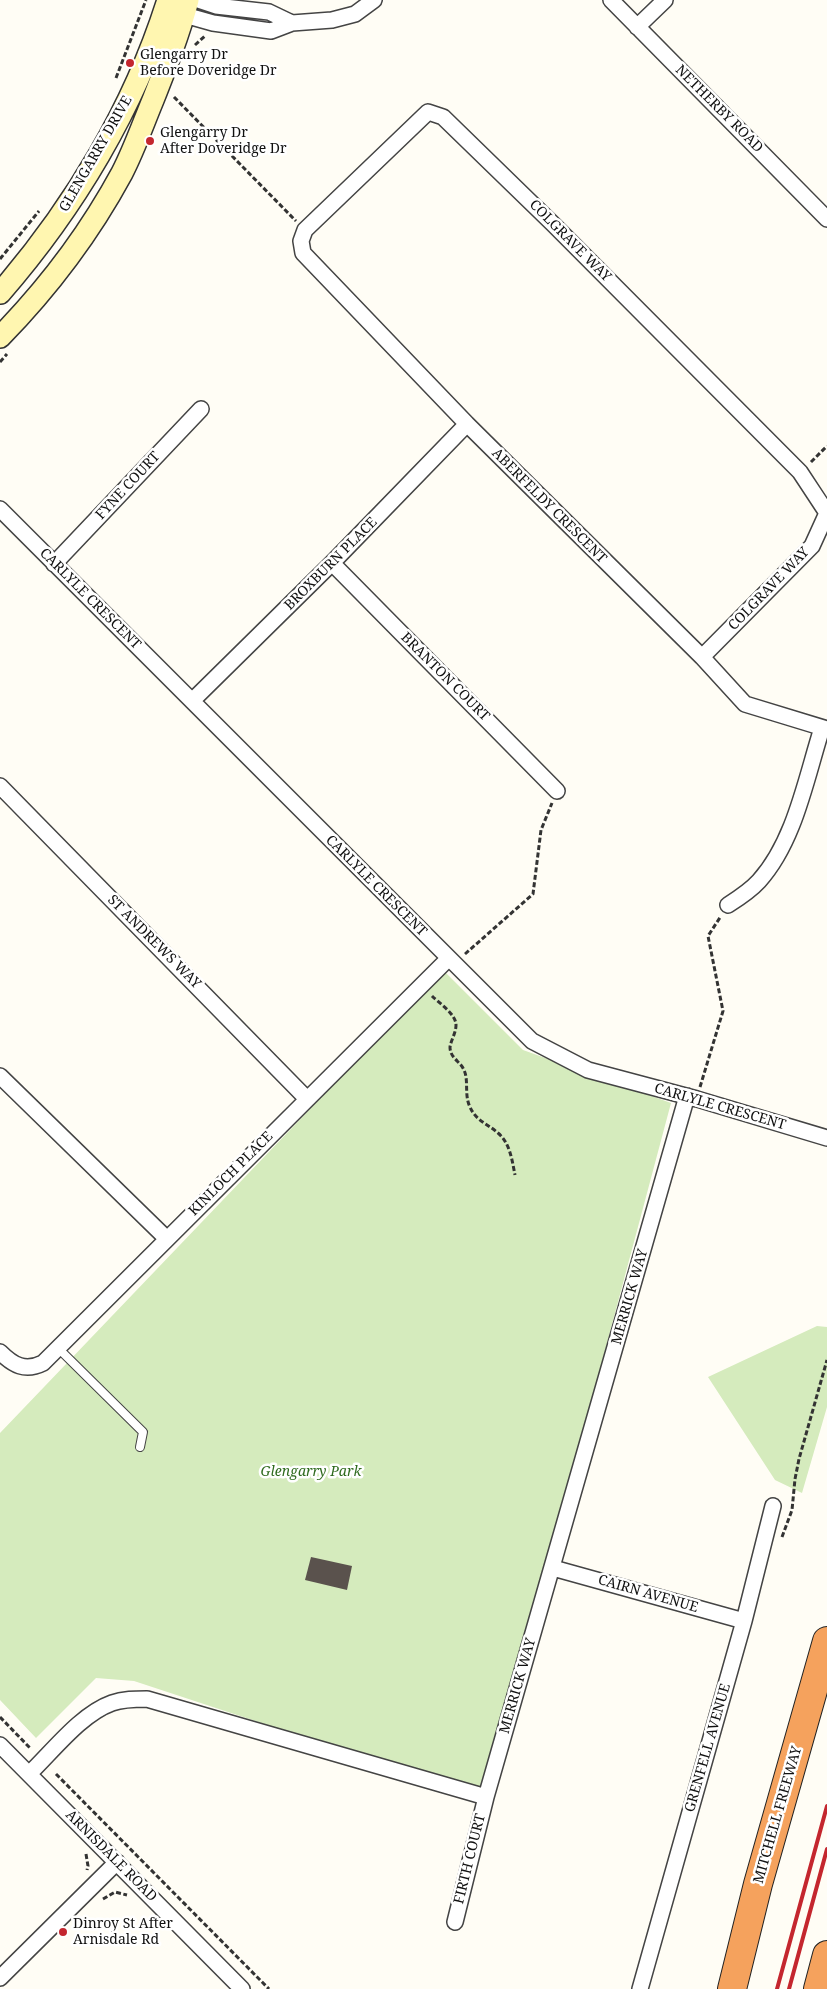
<!DOCTYPE html>
<style>
body{margin:0}
canvas{display:block;background:#fffdf5}
</style>
<canvas width="827" height="1989"></canvas>
<script>
const ctx = document.querySelector('canvas').getContext('2d');
ctx.lineJoin = 'round';
function paint(path, color) {
  ctx.fillStyle = color;
  ctx.fill(path, 'evenodd');
}
function trace(path, color, width, dash) {
  ctx.strokeStyle = color;
  ctx.lineWidth = width;
  ctx.lineCap = dash ? 'butt' : 'round';
  ctx.setLineDash(dash || []);
  ctx.stroke(path);
}
function write(font, color, halo, rows, align = 'center') {
  ctx.font = font + ' "Noto Serif",serif';
  ctx.lineWidth = 5;
  ctx.setLineDash([]);
  ctx.textBaseline = 'middle';
  ctx.strokeStyle = halo;
  ctx.fillStyle = color;
  for (const [text, x, y, turn = 0] of rows) {
    ctx.save();
    ctx.translate(x, y);
    ctx.rotate((+turn || 0) * Math.PI / 180);
    ctx.textAlign = isNaN(turn) ? turn : align;
    if (halo) ctx.strokeText(text, 0, 0);
    ctx.fillText(text, 0, 0);
    ctx.restore();
  }
}
paint(new Path2D(`
 M443,970L523,1050L671,1103L486,1797L134,1681L96,1678L36,1738L0,1700V1433Z
 M817,1326L827,1327V1407L802,1493L775,1480L708,1377Z`), '#d5ebbd');
paint(new Path2D(`
 M311,1557L352,1566L347,1590L305,1580Z`), '#5a524d');
const lane = new Path2D(`
 M58,1348L143,1432L140,1447`);
const street = new Path2D(`
 M198,0L216,6L269,12L292,23
 M611,0L827,219
 M174,12L213,23L271,31L292,23L332,20L355,14L374,0
 M637,27L665,0
 M0,509L532,1041L588,1070L697,1099L827,1138
 M827,513L800,472L553,224L443,117L428,112L305,230L301,241L303,253L467,424L702,657L745,704L827,729
 M332,563L557,791
 M54,564L201,409
 M702,657L812,546L827,513
 M192,701L332,563L467,424
 M0,786L307,1099
 M728,905C739,898 750,891 759,881C795,841 806,778 822,728
 M0,1076L167,1239
 M0,1352C13,1365 25,1372 43,1363L448,959
 M553,1568L744,1621
 M0,1745L242,1989
 M29,1774C53,1751 81,1714 112,1703C123,1699 135,1699 147,1699L486,1797L687,1096
 M455,1922L486,1797
 M0,1978L117,1862
 M640,1989L744,1621L773,1506`);
const secondary = new Path2D(`
 M0,293C74,208 134,108 168,0
 M0,337C48,288 89,234 122,173C134,150 143,124 153,100C166,67 179,34 188,0`);
const highway = new Path2D(`
 M732,1989L758,1884L827,1641
 M818,1989L827,1955`);
trace(lane, '#444', 10);
trace(street, '#444', 18);
trace(secondary, '#333', 24);
trace(highway, '#222', 30);
trace(new Path2D(`
 M195,45L205,36
 M116,78L146,0
 M174,97L296,221
 M0,259L39,211
 M0,362L7,354
 M811,462L827,446
 M465,954L533,894L541,830L552,803
 M432,996C439,1003 456,1014 456,1025C456,1033 451,1040 450,1047C450,1058 460,1061 464,1070C469,1081 464,1095 470,1107C476,1121 488,1124 498,1133C510,1143 512,1160 515,1175
 M700,1087L723,1011L708,936L721,916
 M782,1537L792,1510L795,1479L799,1459L827,1360
 M0,1717L30,1748
 M56,1774L269,1989
 M86,1854L88,1866L87,1870
 M103,1899L115,1892L127,1895`), '#333', 3, [5, 2.5]);
trace(lane, '#fff', 8);
trace(street, '#fff', 15);
trace(secondary, '#fff6b0', 21);
trace(highway, '#f5a25d', 28);
trace(new Path2D(`
 M777,1989L827,1806
 M789,1989L827,1849`), '#c4262e', 4);
for (const [x, y, r, color] of [
 [130,63,5,"#c4262e"],
 [150,141,5,"#c4262e"],
 [63,1932,5,"#c4262e"]
]) {
  const dot = new Path2D();
  dot.arc(x, y, r, 0, 2 * Math.PI);
  ctx.fillStyle = color;
  ctx.fill(dot);
  trace(dot, '#fff', 2);
}
write('14px', '#111', '#fff', [
 ["Glengarry Dr",140,55],
 ["Before Doveridge Dr",140,71],
 ["Glengarry Dr",160,133],
 ["After Doveridge Dr",160,149],
 ["Dinroy St After",73,1924],
 ["Arnisdale Rd",73,1940]
], 'left');
write('14px', '#111', '#fff', [
 ["NETHERBY ROAD",719,109,45],
 ["GLENGARRY DRIVE",96,154,-60],
 ["COLGRAVE WAY",570,241,45],
 ["FYNE COURT",128,486,-47],
 ["ABERFELDY CRESCENT",549,506,45],
 ["BROXBURN PLACE",331,564,-45],
 ["COLGRAVE WAY",769,589,-46],
 ["CARLYLE CRESCENT",90,599,45],
 ["BRANTON COURT",445,677,45],
 ["CARLYLE CRESCENT",376,886,45],
 ["ST ANDREWS WAY",154,942,45],
 ["CARLYLE CRESCENT",720,1107,16],
 ["KINLOCH PLACE",231,1174,-45],
 ["MERRICK WAY",630,1297,-74],
 ["CAIRN AVENUE",648,1594,16],
 ["MERRICK WAY",518,1686,-74],
 ["GRENFELL AVENUE",708,1748,-74],
 ["MITCHELL FREEWAY",778,1815,-74],
 ["ARNISDALE ROAD",111,1856,45],
 ["FIRTH COURT",470,1859,-76]
]);
write('italic 14px', '#2f6b1f', '#fff', [
 ["Glengarry Park",311,1472]
]);
</script>
